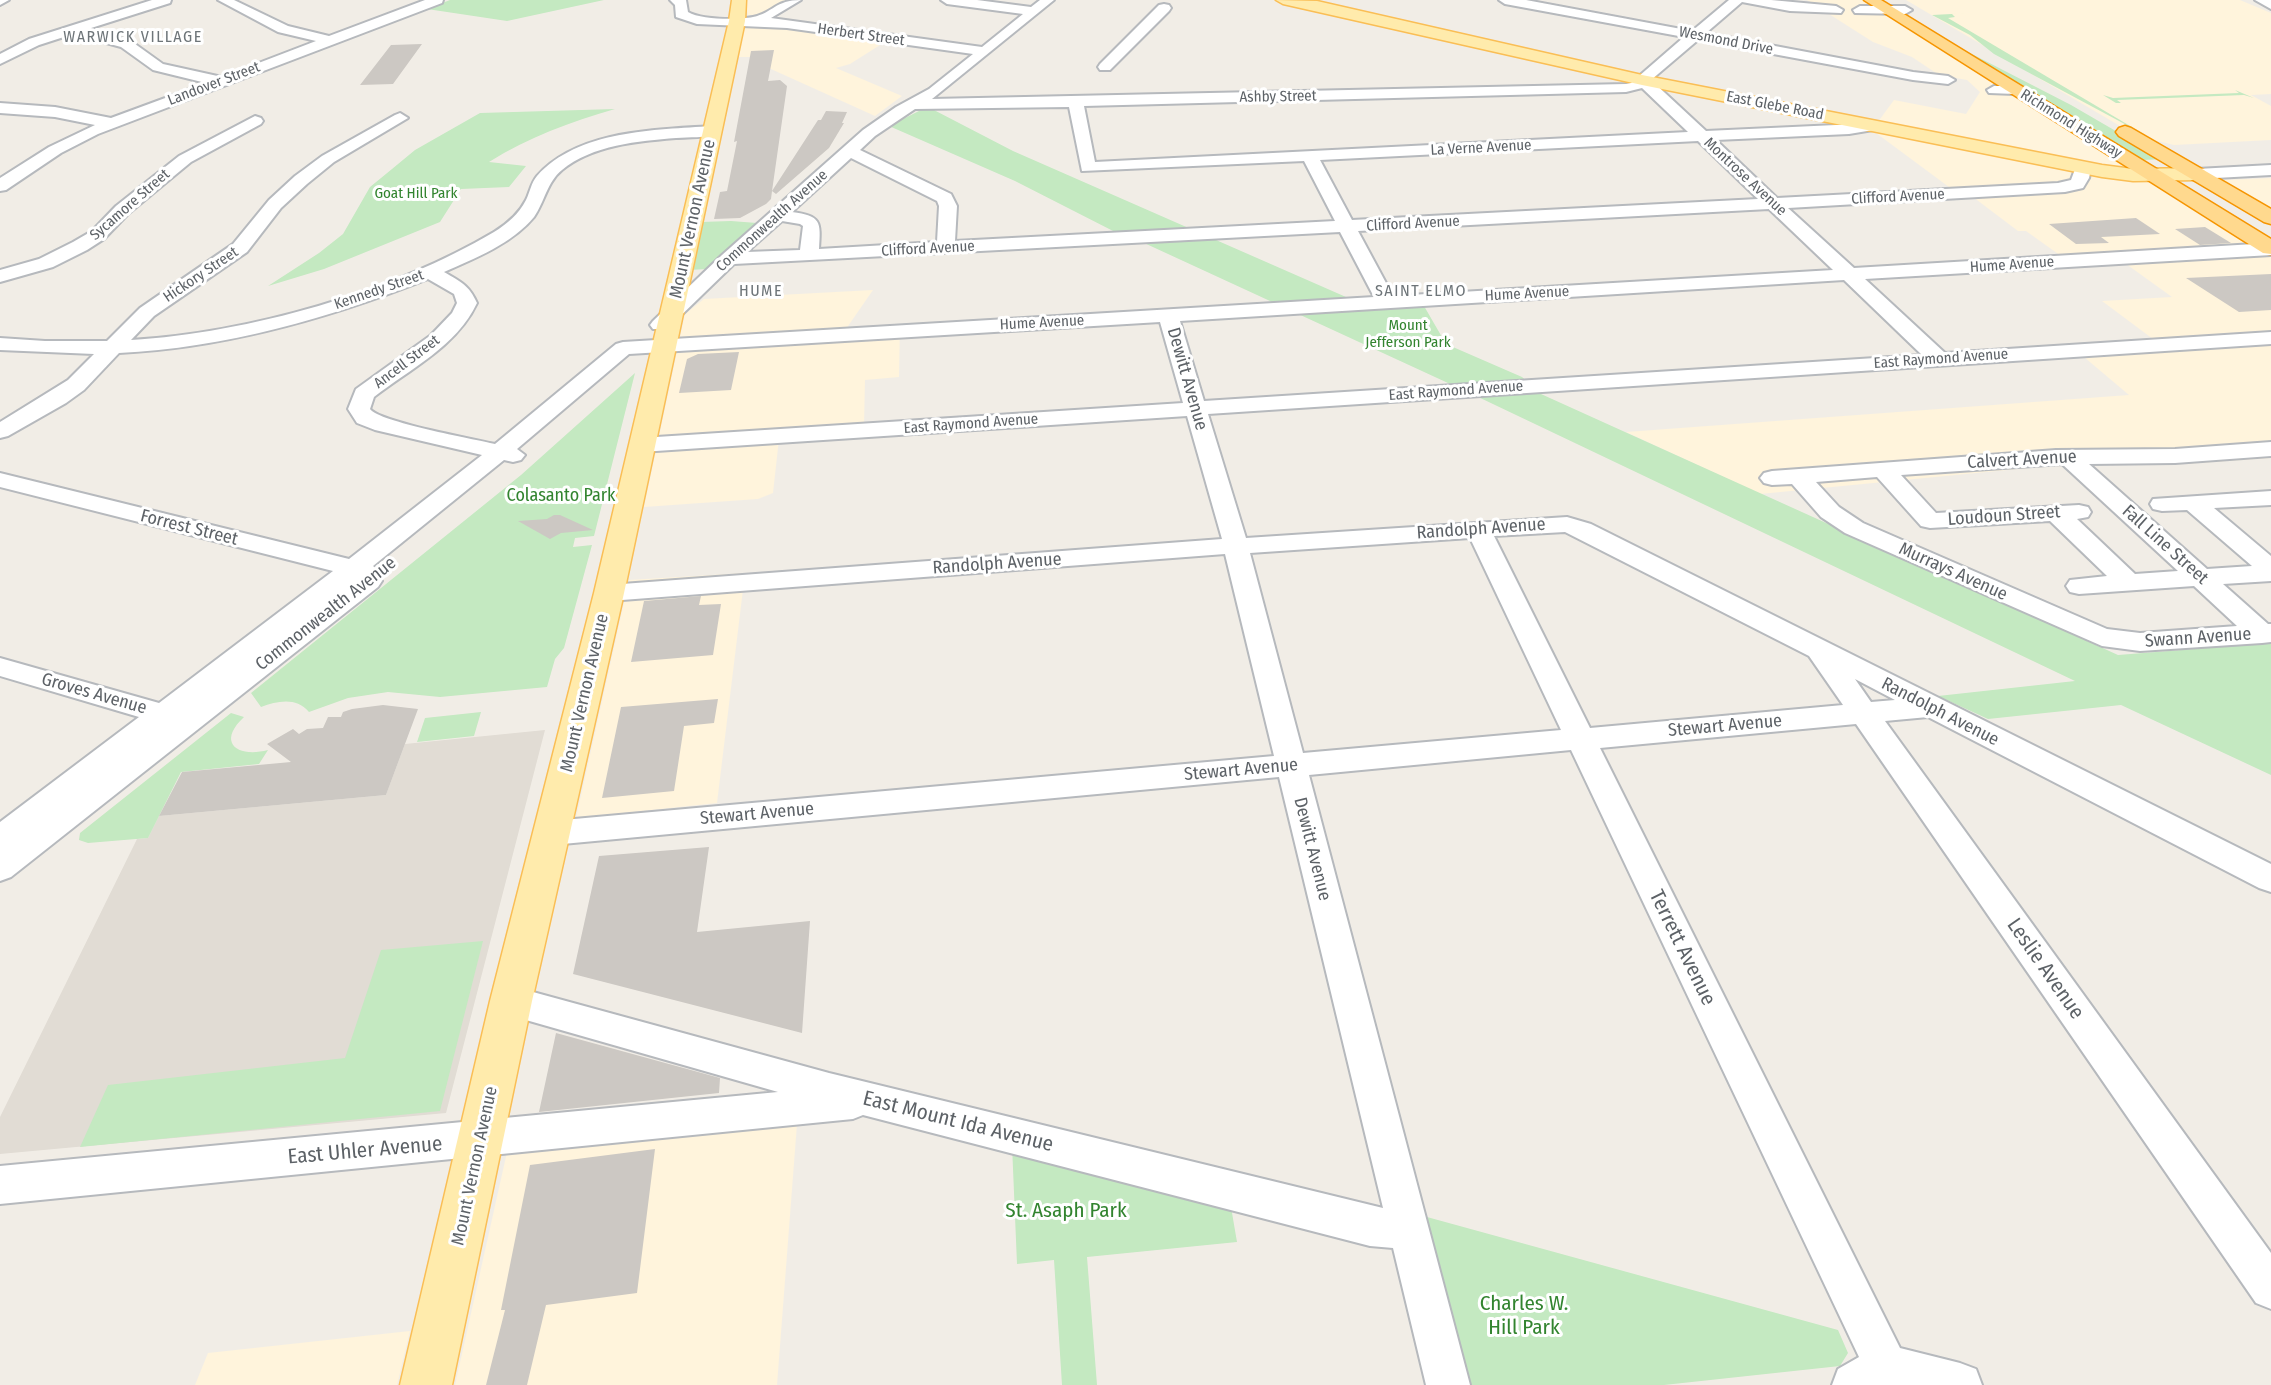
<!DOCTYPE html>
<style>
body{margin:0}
canvas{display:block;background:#f1ede6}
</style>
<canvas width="2271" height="1385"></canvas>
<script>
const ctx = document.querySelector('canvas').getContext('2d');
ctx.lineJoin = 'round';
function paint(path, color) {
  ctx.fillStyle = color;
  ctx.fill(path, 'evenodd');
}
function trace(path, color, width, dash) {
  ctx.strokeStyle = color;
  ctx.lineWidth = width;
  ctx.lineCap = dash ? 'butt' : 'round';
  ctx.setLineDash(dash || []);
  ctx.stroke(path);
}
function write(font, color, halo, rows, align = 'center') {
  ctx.font = font + ' "Fira Sans Condensed",sans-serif';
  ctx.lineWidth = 6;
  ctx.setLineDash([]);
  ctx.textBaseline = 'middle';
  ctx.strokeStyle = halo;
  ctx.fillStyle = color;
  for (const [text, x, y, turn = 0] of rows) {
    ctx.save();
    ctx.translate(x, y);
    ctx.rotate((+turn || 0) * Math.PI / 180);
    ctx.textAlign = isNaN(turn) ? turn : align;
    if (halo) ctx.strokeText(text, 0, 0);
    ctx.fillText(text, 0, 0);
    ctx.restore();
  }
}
paint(new Path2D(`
 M745,0H788L760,15H748Z
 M1807,0H1864L2271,252V458L2184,464H2082L2028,468L1760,494L1626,432L2129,395L2084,357L2153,339L2102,301L2172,297L2122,261L2061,256L2026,231H2018L1973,197L1953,190L1872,130L1894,100L1966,114L1980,92L1967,80L1939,75L1912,57L1873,42Z
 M1906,0H2240L2271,13V94L2251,95L2271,106V140L2174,145L2137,136Z
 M761,23L888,40L850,64L836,68L902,96L875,116L751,60L752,57H739L741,32L748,26Z
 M2271,178V209L2224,180Z
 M873,290L846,329L900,324L899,377L865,380L864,425L779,439L773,493L758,499L644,507L685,314L704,299Z
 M745,573L717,803L576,818L629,580Z
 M797,1124L777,1385H455L507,1152Z
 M410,1331L397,1385H195L208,1353Z`), '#fff4dc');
paint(new Path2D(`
 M545,730L446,1113L0,1154V1117L137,839L148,838L159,816L386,795L405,744Z`), '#e1dcd4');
paint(new Path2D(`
 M450,0H604L507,21L427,9Z
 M1991,12L1952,14L1955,17L1948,18L2147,136L1994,54L1970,35L1932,15Z
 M1933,34L2071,105L2164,159L2142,160L2056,107L2041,102Z
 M2235,90L2254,98L2244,95L2117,100L2121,103H2116L2103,95L2113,98L2239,93Z
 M615,109C570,122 529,137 489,162L526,166L509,187L461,189L440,222L324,269L268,286L319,253L343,234L370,187L392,169L415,150L480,113Z
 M923,109H932L1013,151L1346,297L1376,308L1424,306L1446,344L1522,377L1541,394L2118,655L2271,643V775L2121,705L1988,719L1938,696L2075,681L1474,395L1142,242L1119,234L1015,181L889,126Z
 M731,221L757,223L707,269L689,270L701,222Z
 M635,373L594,536L575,538L573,547L592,545L564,648L555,659L547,687L440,697L388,692L348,698L309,712C296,697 278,701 261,707L251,693L521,475Z
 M481,712L474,736L417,742L425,718Z
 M231,713L244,717C216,743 238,758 268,750L259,764L181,772L148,838L88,843L79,840L80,833Z
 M483,941L440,1111L80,1147L108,1085L345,1058L381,950Z
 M1012,1145L1231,1207L1237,1242L1087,1257L1097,1385H1062L1054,1260L1017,1264Z
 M1427,1217L1838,1330L1848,1353L1840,1366L1664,1385H1471Z`), '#c4e9c1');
paint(new Path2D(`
 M422,44L393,84L360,85L391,45Z
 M774,50L768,81L780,80L787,86L772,191L818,120H821L826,111L847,112L842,123H844L829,148L776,194L772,191L771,199L766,204L740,218L714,219L720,192L727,191L737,141L734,142L751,51Z
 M2136,218L2160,234L2101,237L2109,243L2076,244L2049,224Z
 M2205,227L2231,243L2200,245L2175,229Z
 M2271,274V310L2239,312L2186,278Z
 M739,352L731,390L679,393L687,359L698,354Z
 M554,515H560L593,530L561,533L550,539L518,521L547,519Z
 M701,596L699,605L721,604L713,655L631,662L644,601Z
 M718,699L714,723L684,726L674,791L602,798L621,707Z
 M383,705L418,709L386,795L159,816L182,772L291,762L267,744L293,729L299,734L307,729L323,728L328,717H341L343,712L352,709Z
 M709,847L697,932L810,921L802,1033L573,974L599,856Z
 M556,1033L720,1078L719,1093L539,1112Z
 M655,1149L637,1293L546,1305L527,1385H486L505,1310H501L530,1165Z`), '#ccc8c3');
const minor = new Path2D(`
 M0,0H9L0,5Z
 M152,0H171L170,3L88,29L131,41L163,64L222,77L316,41L278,32L218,0H234L288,26L329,36L425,0H443L442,3L98,134L61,153L6,190L0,191V178L49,147L95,125L55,117L0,113V103L55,107L111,118L206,83L153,70L121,47L73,34L39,45L0,64V54L29,39Z
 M670,0H686L688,12C701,20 738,20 753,17C773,13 775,0 801,0L771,18L982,47L1023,14L947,4L941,0H977L1031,7L1040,0H1054L932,99L1626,84L1631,83L1684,37L1505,4L1499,0H1526L1692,31L1729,0H1771L1836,6L1843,10L1841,13L1790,11L1742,2L1706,33L1913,72L1948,76L1955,80L1948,84L1913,80L1698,40L1651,80L1706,131L1879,123L1881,126L1879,129L1849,134L1716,140L1777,198L2058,183L2071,180L2077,164H2089L2091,168L2089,178L2083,188L2065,192L1788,208L1854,268L2271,243V255L1865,279L1945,353L2271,332V344L1208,414L1246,538L1567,517L1591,524L2271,864V892L2259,888L1928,717L1885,721L2271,1253V1309L2256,1303L1856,724L1600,748L1900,1348L1960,1363L1976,1369L1982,1385H1832L1838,1369L1859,1357L1571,750L1309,775L1470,1385H1426L1393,1248L1370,1246L863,1115L853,1119L0,1204V1166L778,1092L498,1012L493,1001L498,990L511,986L829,1073L1383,1208L1279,777L552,845L541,841L536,833L541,825L552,821L1274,756L1225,554L609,601L600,599L596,593L600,587L609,585L1222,539L1187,416L641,452L633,450L630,445L633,440L641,438L1183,403L1160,322L629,354L517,449L525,455L521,460L513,462L504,460L373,566L380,572L378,575L382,581L378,587L11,877L0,881V822L139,717L0,676V658L159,703L333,571L0,487V473L349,559L482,455L375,430L357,423L348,409L356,389L431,335L452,313L457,303L454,294L428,279C330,318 225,348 119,353L84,390L66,403L8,436L0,438V422L68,380L94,354L0,350V338L45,341H107L140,308L233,244L269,200L295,176L322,156L395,115L400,113L408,118L334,162L307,184L281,208L247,252L154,316L131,340C248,333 393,292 494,232C507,224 519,214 526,200C530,192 531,183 537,176C578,130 655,130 712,126L718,128L720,131L718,134C704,138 690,137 676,138C639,141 592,145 562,170C547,182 545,201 534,217C513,243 474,259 444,272C461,282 469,285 477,303C457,346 410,369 374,397L370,409C379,422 474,439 495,444L616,344L623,342L1374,297L1340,232L734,264L667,329H653L650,325L653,321L722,255L863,130L896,107L929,89L973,54L787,28L697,24L676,17L675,5ZM1642,88L1688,132L1095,162L1084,106L1626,92ZM1069,107L1082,171L1304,161L1335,221L955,241L957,206L951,194L860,150L875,136L915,109ZM1698,141L1758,199L1352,220L1320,160ZM851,158L937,201L939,206L937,242L819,249C821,221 821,216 792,212ZM1769,209L1833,270L1393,296L1358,231ZM782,221L800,224L803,226L800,250L747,252ZM1844,280L1922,355L1204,401L1180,321ZM1565,532L1809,656L1843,705L1590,728L1494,536ZM1470,538L1561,730L1303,753L1250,553ZM1855,679L1895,700L1871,702Z
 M2255,0H2271V9Z
 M1164,4L1169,5L1171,8L1169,11L1110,70H1100L1098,67L1100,64L1159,5Z
 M1860,6H1905L1912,10L1905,14L1855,13L1853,10Z
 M1994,86H2015L2022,90L2015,94L1989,93L1987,90Z
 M255,116L261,118L263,121L261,124L191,162L128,214L104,239L87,250L53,267L0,282V270L39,259L73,242L92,231L116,206L179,156Z
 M2271,165V175L2197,179L2189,174L2197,169Z
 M2271,442V456L2175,463L2089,464L2207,569L2252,566L2187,510L2162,511L2153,509L2150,504L2153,499L2271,491V505L2214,508L2271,556V581L2223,584L2268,624H2271V642L2262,643L2140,651L2102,646L1845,533L1821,517L1792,484L1772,485L1764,483L1760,478L1764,473L1772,471L2056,450L2175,449ZM2062,464L2178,571L2135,574L2077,519L2088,517L2091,512L2088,507L2079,505L1936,513L1901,475ZM1877,477L1921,526L1930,528L2050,521L2107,576L2070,580L2066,586L2070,592L2079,594L2194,586L2237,626L2140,633L2107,629L1863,523L1839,507L1816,482Z`);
const major = new Path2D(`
 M732,0H746L745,21L624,593L532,1001L452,1385H400L490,1001L594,593L729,21Z
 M1276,0L1317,1L1642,75L2102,165L2133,169L2197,168L2204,170L2207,174L2204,178L2197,180L2133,181L2102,177L1642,85L1283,4Z`);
const highway = new Path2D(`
 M1864,0H1881L2271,239V254L2263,253Z
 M2125,126L2131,128L2271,209V224L2264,222L2119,136L2116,132L2119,128Z`);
trace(minor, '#b6b9bd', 4);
trace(major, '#fabe55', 3);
trace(highway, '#f69500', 3);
paint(minor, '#fff');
paint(major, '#ffebac');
paint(highway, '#ffd98e');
write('15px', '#5d6267', '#fff', [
 ["Herbert Street",861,35,8],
 ["Wesmond Drive",1726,41,11],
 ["Landover Street",214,84,-21],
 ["Ashby Street",1278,97,-1],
 ["East Glebe Road",1775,106,11],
 ["Richmond Highway",2071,124,32],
 ["La Verne Avenue",1481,148,-3],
 ["Montrose Avenue",1745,177,43],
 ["Clifford Avenue",1898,197,-3],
 ["Sycamore Street",130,205,-41],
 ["Commonwealth Avenue",772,221,-42],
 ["Clifford Avenue",1413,224,-3],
 ["Clifford Avenue",928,249,-3],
 ["Hume Avenue",2012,265,-4],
 ["Hickory Street",201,275,-34],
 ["Kennedy Street",379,290,-19],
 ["Hume Avenue",1527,294,-3],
 ["Hume Avenue",1042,323,-3],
 ["East Raymond Avenue",1941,359,-4],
 ["Ancell Street",407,362,-37],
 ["East Raymond Avenue",1456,391,-4],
 ["East Raymond Avenue",971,424,-4]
]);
write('15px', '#32842f', '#fff', [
 ["Goat Hill Park",416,194],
 ["Mount",1408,326],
 ["Jefferson Park",1408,343]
]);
ctx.letterSpacing = '1.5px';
write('16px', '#6e7579', '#fff', [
 ["WARWICK VILLAGE",133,38],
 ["HUME",761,292],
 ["SAINT ELMO",1421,292]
]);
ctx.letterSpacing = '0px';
write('18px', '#5d6267', '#fff', [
 ["Mount Vernon Avenue",693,219,-78],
 ["Dewitt Avenue",1187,379,74],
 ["Calvert Avenue",2022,460,-3],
 ["Loudoun Street",2004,516,-4],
 ["Forrest Street",189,528,14],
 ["Randolph Avenue",1481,529,-4],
 ["Fall Line Street",2165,545,42],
 ["Randolph Avenue",997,564,-4],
 ["Murrays Avenue",1953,572,24],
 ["Commonwealth Avenue",326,614,-38],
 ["Swann Avenue",2198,638,-4],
 ["Mount Vernon Avenue",585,693,-77],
 ["Groves Avenue",94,694,16],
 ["Randolph Avenue",1940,712,27],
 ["Stewart Avenue",1725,726,-5],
 ["Stewart Avenue",1241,770,-5],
 ["Stewart Avenue",757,814,-5],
 ["Dewitt Avenue",1312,849,76],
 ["Mount Vernon Avenue",475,1166,-78]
]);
write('18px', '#32842f', '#fff', [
 ["Colasanto Park",561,496]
]);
write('21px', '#5d6267', '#fff', [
 ["Terrett Avenue",1682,948,64],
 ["Leslie Avenue",2045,969,55],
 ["East Mount Ida Avenue",958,1122,14],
 ["East Uhler Avenue",365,1151,-5]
]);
write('21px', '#32842f', '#fff', [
 ["St. Asaph Park",1066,1211],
 ["Charles W.",1524,1304],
 ["Hill Park",1524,1328]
]);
</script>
